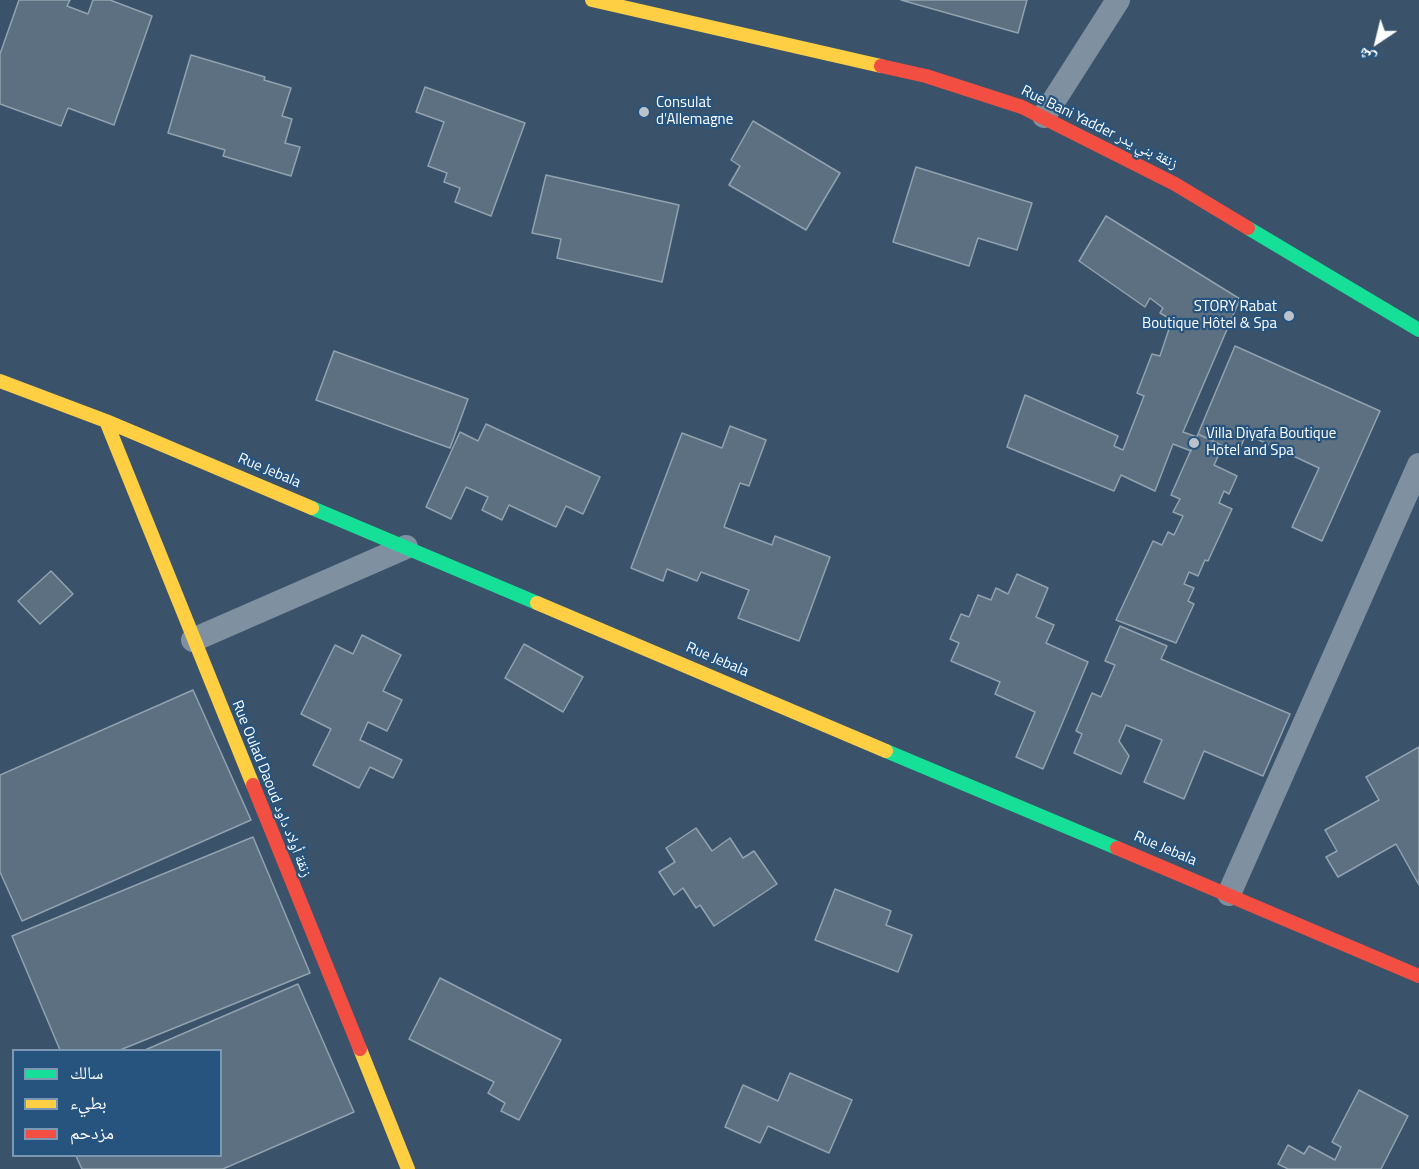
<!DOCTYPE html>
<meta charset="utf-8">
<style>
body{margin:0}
#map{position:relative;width:1419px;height:1169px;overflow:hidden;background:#3a536a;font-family:"Titillium Web","Noto Naskh Arabic",sans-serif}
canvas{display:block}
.legend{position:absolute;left:12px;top:1049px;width:210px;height:108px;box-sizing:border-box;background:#26547e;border:2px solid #7d98b2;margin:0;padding:8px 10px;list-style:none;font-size:18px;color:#fff}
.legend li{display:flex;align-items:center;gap:12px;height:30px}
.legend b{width:30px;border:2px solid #7d98b2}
.north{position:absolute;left:1347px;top:12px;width:60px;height:60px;-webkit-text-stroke:4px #26547e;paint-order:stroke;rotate:215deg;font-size:16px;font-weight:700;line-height:24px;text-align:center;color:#fff}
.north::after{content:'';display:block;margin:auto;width:21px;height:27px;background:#fff;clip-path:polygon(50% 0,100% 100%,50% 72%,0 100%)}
</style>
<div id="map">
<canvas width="1419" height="1169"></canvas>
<ul class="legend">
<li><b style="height:8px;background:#16e098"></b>سالك</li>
<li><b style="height:8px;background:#ffcf43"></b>بطيء</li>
<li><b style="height:8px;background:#f24e42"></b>مزدحم</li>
</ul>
<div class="north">ش</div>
</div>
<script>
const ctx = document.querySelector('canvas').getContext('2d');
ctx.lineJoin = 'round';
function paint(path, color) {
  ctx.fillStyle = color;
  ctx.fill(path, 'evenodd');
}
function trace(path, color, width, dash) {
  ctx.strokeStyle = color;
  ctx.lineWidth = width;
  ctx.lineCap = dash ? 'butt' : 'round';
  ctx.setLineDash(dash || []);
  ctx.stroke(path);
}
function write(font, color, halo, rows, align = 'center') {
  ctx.font = font + ' "Titillium Web","Noto Naskh Arabic",sans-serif';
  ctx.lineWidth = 4.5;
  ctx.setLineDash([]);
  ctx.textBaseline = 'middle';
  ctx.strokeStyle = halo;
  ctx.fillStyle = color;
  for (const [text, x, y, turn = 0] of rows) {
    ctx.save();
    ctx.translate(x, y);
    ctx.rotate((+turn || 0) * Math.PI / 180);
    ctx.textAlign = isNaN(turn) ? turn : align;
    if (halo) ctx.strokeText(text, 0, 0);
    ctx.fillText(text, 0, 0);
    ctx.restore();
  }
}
const building = new Path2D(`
 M19,0H70L67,6L88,14L93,0H110L152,16L114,125L68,108L61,126L0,104V54Z
 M901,0H1027L1018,33Z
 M191,55L265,77L264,80L291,88L282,116L292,119L285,143L300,147L291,176L223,156L225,150L168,133Z
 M425,87L525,123L491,216L455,202L460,188L444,182L447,173L428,166L444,122L416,112Z
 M753,121L840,173L806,230L729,185L740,166L731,160Z
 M916,167L1032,203L1017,250L978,238L969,266L893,242Z
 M546,175L679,205L662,282L557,258L561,239L532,233Z
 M1106,216L1240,299L1183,432L1197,437L1191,451L1173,444L1155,491L1121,475L1114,491L1007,447L1025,395L1118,436L1114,446L1123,450L1144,396L1137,393L1152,354L1160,356L1172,320L1160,313L1163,308L1150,298L1145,307L1079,261Z
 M1235,346L1380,411L1322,541L1292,527L1319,468L1246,434L1238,453L1198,434Z
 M334,351L468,399L450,448L316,400Z
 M486,424L600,477L583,514L566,506L556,527L509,505L502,520L482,510L488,497L466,487L451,519L426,507L460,432L478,441Z
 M730,426L766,440L749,486L740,483L724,527L772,545L775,536L830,557L799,641L738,618L749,590L701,572L697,581L667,569L663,581L631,568L682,433L722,448Z
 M1198,434L1223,446L1214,465L1237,476L1229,494L1224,491L1219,503L1232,509L1208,561L1205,560L1198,576L1189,572L1184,584L1194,588L1188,601L1194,604L1176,643L1116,620L1153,541L1162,545L1168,532L1174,535L1183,516L1173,512L1180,499L1171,495Z
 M51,571L73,594L40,624L18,601Z
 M1017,574L1048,588L1036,617L1054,625L1046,643L1088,662L1043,769L1016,757L1035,712L995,694L1000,682L951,661L959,643L950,639L961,614L969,617L978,595L991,600L996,588L1008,594Z
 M1120,626L1167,646L1161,659L1290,714L1263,776L1204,751L1184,799L1144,782L1162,740L1126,725L1119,741L1129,756L1121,774L1074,753L1082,734L1076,731L1092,693L1101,697L1115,665L1105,661Z
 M362,635L401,655L383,691L402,700L387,731L368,722L360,740L402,760L393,778L370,767L359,788L313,765L331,729L301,714L335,645L353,654Z
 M524,644L583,677L563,712L505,678Z
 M193,690L251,820L22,921L0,872V775Z
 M1419,747V885L1396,844L1338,877L1326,857L1337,851L1325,830L1379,800L1366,777Z
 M696,828L712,851L730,838L743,858L754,851L777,884L714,926L700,905L696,908L683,888L674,895L659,872L675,862L666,848Z
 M253,837L310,973L120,1050H60L12,936Z
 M835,889L891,911L886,925L912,935L898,972L815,940Z
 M440,978L561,1040L519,1120L501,1111L505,1103L488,1093L494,1082L409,1039Z
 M298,984L354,1112L223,1169H82L76,1156H220V1050H145Z
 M790,1073L852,1100L829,1153L768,1126L760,1143L725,1127L743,1085L778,1101Z
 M1359,1090L1408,1116L1381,1169H1288L1278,1164L1288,1145L1304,1154L1309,1146L1335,1160L1341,1147L1332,1142Z`);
paint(building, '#5c7081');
trace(building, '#92a2af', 1.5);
trace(new Path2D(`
 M1044,116L1118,0
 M193,640L406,547
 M1229,894L1419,465`), '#7f90a0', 24);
trace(new Path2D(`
 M1248,228L1419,330
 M312,508L537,603
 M886,751L1117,848`), '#16e098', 14);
trace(new Path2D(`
 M592,0L881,66
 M0,381L106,421L312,508
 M106,421L253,785
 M537,603L886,751
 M360,1049L408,1169`), '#ffcf43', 14);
trace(new Path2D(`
 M881,66L926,76L1022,107L1175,184L1248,228
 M253,785L360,1049
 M1117,848L1419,976`), '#f24e42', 14);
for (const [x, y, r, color] of [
 [644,112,6,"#bac3cb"],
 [1289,316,6,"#bac3cb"],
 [1194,443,6,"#bac3cb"]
]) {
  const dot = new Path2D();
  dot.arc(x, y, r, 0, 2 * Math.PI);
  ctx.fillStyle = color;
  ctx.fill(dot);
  trace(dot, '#26547e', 2);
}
write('15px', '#fff', '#26547e', [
 ["Consulat",656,103],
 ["d'Allemagne",656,120],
 ["STORY Rabat",1277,307,"right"],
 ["Boutique Hôtel & Spa",1277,324,"right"],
 ["Villa Diyafa Boutique",1206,434],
 ["Hotel and Spa",1206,451]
], 'left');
write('15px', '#fff', '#26547e', [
 ["Rue Bani Yadder زنقة بني يدر",1099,128,26],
 ["Rue Jebala",269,471,23],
 ["Rue Jebala",717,660,23],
 ["Rue Oulad Daoud زنقة أولاد داود",271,789,68],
 ["Rue Jebala",1165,849,23]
]);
</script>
